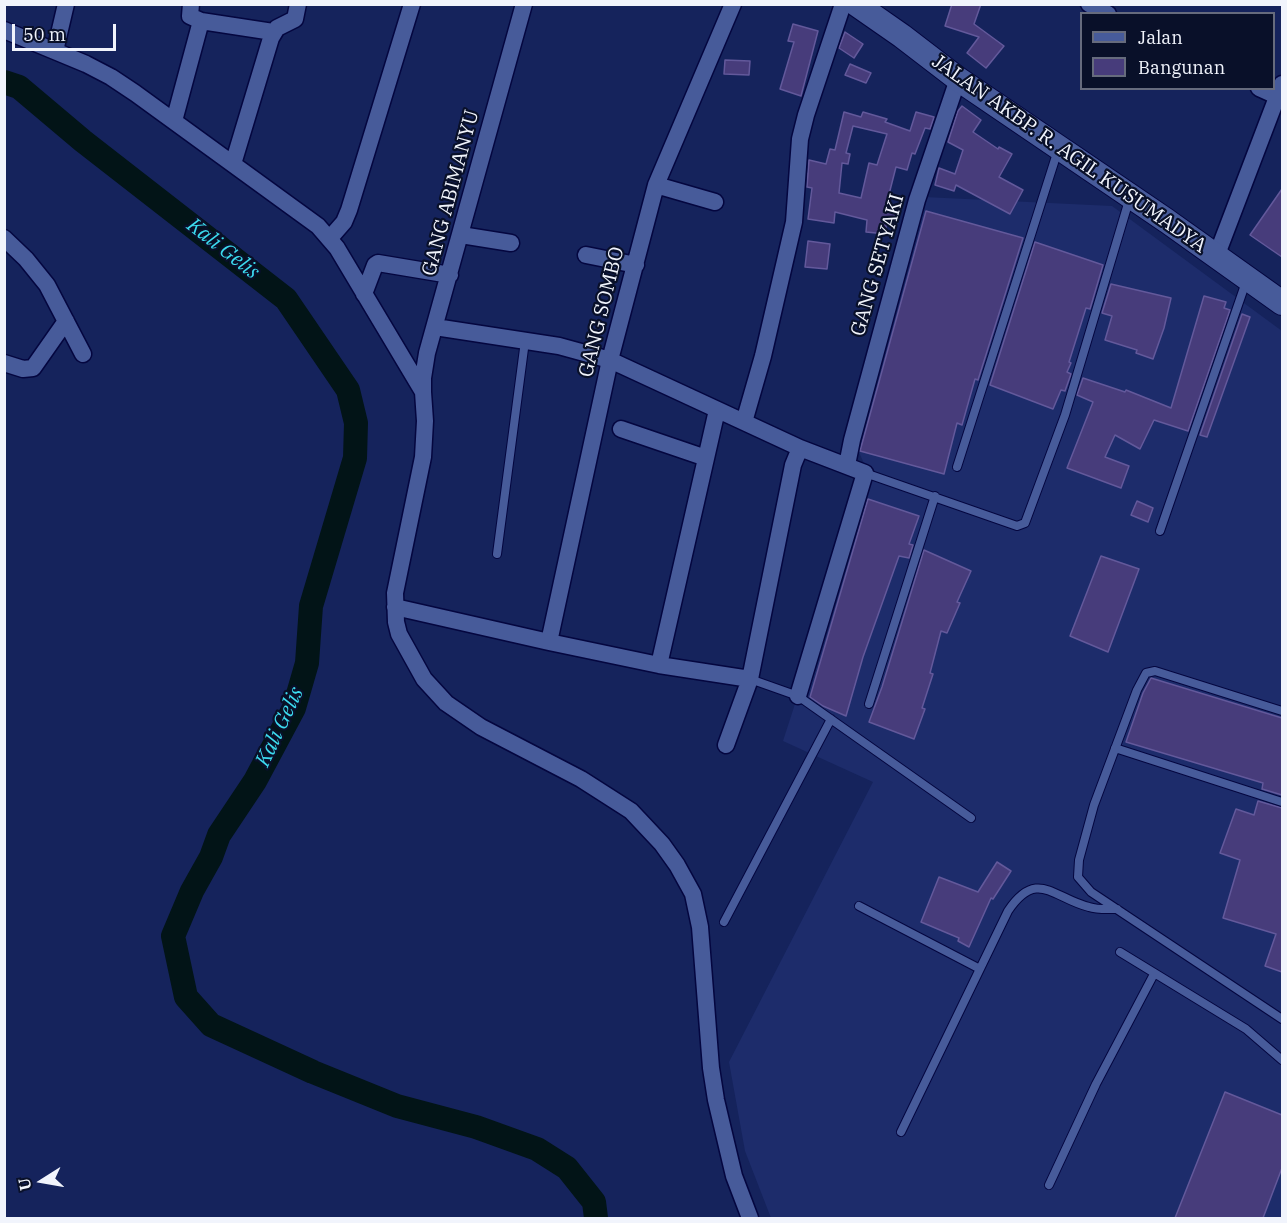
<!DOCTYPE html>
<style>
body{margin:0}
#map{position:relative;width:1287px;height:1223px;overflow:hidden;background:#15235c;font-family:"IBM Plex Serif",serif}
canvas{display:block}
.frame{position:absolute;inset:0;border:6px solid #f1f4fc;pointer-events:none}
.legend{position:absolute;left:1080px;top:12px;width:195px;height:78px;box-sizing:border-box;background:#091029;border:2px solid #666b7d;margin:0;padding:8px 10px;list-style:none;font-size:18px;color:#f1f4fc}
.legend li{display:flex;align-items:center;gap:12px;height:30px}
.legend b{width:30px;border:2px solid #666b7d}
.north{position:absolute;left:12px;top:1151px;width:60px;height:60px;-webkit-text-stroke:4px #091029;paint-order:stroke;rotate:259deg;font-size:16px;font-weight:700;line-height:24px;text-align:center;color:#f1f4fc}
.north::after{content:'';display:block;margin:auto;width:21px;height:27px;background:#f1f4fc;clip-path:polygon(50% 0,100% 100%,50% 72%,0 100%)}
.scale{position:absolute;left:12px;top:24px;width:104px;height:27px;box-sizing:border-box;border:3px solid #f1f4fc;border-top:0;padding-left:8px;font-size:18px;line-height:21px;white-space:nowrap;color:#f1f4fc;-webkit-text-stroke:4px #091029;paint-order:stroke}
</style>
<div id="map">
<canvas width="1287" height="1223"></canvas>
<div class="frame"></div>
<ul class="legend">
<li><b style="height:8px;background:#475b9a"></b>Jalan</li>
<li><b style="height:16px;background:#473c7b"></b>Bangunan</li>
</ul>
<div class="north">U</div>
<div class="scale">50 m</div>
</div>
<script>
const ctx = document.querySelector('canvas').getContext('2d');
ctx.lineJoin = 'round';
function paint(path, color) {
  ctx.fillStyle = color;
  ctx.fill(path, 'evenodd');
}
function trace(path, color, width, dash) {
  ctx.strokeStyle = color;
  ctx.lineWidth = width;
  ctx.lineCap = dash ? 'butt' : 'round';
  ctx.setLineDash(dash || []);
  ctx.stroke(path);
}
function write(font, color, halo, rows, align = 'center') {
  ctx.font = font + ' "IBM Plex Serif",serif';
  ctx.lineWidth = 4.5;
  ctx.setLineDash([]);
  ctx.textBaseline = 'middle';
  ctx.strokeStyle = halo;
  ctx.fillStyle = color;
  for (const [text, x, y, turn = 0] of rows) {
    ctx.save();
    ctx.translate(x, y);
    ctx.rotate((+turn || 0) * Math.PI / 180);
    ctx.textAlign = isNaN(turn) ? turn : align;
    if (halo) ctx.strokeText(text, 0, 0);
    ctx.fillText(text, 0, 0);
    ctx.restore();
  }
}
paint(new Path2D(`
 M924,197L1112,206L1282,331V1218H771L745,1151L729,1062L873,782L783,741L869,475L848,427Z`), '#1d2c6b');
trace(new Path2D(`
 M4,82L19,87L83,141L286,299L348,390L356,423L355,458L311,606L307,663L294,708L255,781L219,835L211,857L192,891L173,936L186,997L211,1025L313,1072L397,1106L476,1127L537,1149L567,1168L594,1202L596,1218`), '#021417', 24);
const building = new Path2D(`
 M952,4H981L974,24L1004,46L986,68L967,53L979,37L945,26Z
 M793,24L818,31L801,96L780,89L794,42L788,41Z
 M845,32L863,44L854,58L839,48Z
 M725,60L750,61L749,75L724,74Z
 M850,64L871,73L866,83L845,75Z
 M962,106L981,120L973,132L998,149L999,147L1012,154L999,177L1023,190L1010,214L956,185L954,191L935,185L939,168L955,174L963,150L948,142L958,111Z
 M844,112L861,117L863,112L887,119L885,122L910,131L916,112L934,117L930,129L925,128L915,154L912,153L907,170L896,167L886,206L896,208L892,223L886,221V234L866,232L867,220L835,212L834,223L808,219L812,188L807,187L809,160L826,164L830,149L835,150ZM853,126L887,134L877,165L869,163L861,198L839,193L842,163L848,164L850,154L846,153Z
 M1282,189V257L1250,235Z
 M926,211L1023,238L978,380L975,379L962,425L957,423L944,474L860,451Z
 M808,241L830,244L827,269L805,267Z
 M1035,242L1103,265L1090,309L1086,308L1069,362L1071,363L1067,372L1071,374L1065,391L1061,390L1053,409L990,385Z
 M1111,284L1171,298L1164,328L1153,359L1136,353L1137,350L1105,340L1112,316L1102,313Z
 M1204,296L1226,302L1224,308L1230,310L1188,431L1154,420L1140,449L1115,435L1105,457L1129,466L1121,488L1067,468L1093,402L1077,395L1083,378L1125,392L1126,390L1171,408Z
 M1242,314L1250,317L1207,437L1200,435Z
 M868,499L919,516L909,544L913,545L909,558L899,556L863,657L846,716L823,706L810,697Z
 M1137,501L1153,508L1148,522L1131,515Z
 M924,550L971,571L957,602L960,603L947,633L941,631L930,673L933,674L922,708L925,709L914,739L869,722L882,687Z
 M1101,556L1139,569L1108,652L1070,636Z
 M1151,678L1282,718V795L1262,789L1263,783L1126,742L1143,693Z
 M1258,801L1282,808V972L1265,966L1276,934L1223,918L1240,860L1220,853L1236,809L1254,815Z
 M997,862L1011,871L993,899L991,898L969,947L958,941L959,938L921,922L939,877L978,892Z
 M1225,1092L1282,1115V1168L1263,1218H1175Z`);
paint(building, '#473c7b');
trace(building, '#63599b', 1.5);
const service = new Path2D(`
 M957,467L1058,150
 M865,473L1017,526L1025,523L1065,415L1130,197
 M1160,531L1247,279
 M497,554L525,341
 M750,679L798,696L971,818
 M869,704L935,496
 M1282,711L1155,671L1146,673L1137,690L1094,805L1079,860L1078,877L1091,892L1282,1019
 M1115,748L1282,802
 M859,906L980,969
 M724,922L831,719
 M1120,952L1246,1029L1282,1060
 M901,1132L1008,911C1037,868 1053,898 1089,907C1098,910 1108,909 1117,909
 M1049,1185L1096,1084L1154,974`);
const minor = new Path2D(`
 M191,4L190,16L201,21
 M1089,4L1108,14
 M4,30L86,64L111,77L135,93L318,226L337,248L423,392L425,421L423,457L395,593L396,622L399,634L424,679L446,703L481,727L581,779L631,811L662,844L677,865L693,894L700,927L711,1068L716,1100L734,1176L750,1218
 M55,51L66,4
 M1259,88L1279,97
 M174,121L201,21L273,32
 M233,164L271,38L277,28L295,19L298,4
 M656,185L715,202
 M461,235L511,243
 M4,238L26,259L47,285L83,354
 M330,238L344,222L349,210L412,4
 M586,255L636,265
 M1216,257L1282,84
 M364,294L375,265L378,263L450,275
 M435,327L559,346L610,360L800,448
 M4,363L23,369L33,368L66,321
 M423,392V378L427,353L524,4
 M744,422L763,356L794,222L800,139L806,115L843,4
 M621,429L706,458
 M847,465L852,440L917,200L958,79
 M395,607L549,642L659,665L750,679L793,465L800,448L865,473L798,696
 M549,642L610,360L656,185L733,4
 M659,665L717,410
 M726,745L750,679`);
const secondary = new Path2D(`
 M856,4L902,36L958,79L1167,221L1282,303`);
trace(service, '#04063f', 10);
trace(minor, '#04063f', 19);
trace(secondary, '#04063f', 26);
trace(service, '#475b9a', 8);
trace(minor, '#475b9a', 16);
trace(secondary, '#475b9a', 24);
write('20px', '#f1f4fc', '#091029', [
 ["JALAN AKBP. R. AGIL KUSUMADYA",1069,154,35],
 ["GANG ABIMANYU",451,193,-75],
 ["GANG SETYAKI",878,265,-74],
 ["GANG SOMBO",602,312,-76]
]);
write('italic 21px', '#3cdaef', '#091029', [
 ["Kali Gelis",223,249,38],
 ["Kali Gelis",280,727,-65]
]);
</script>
